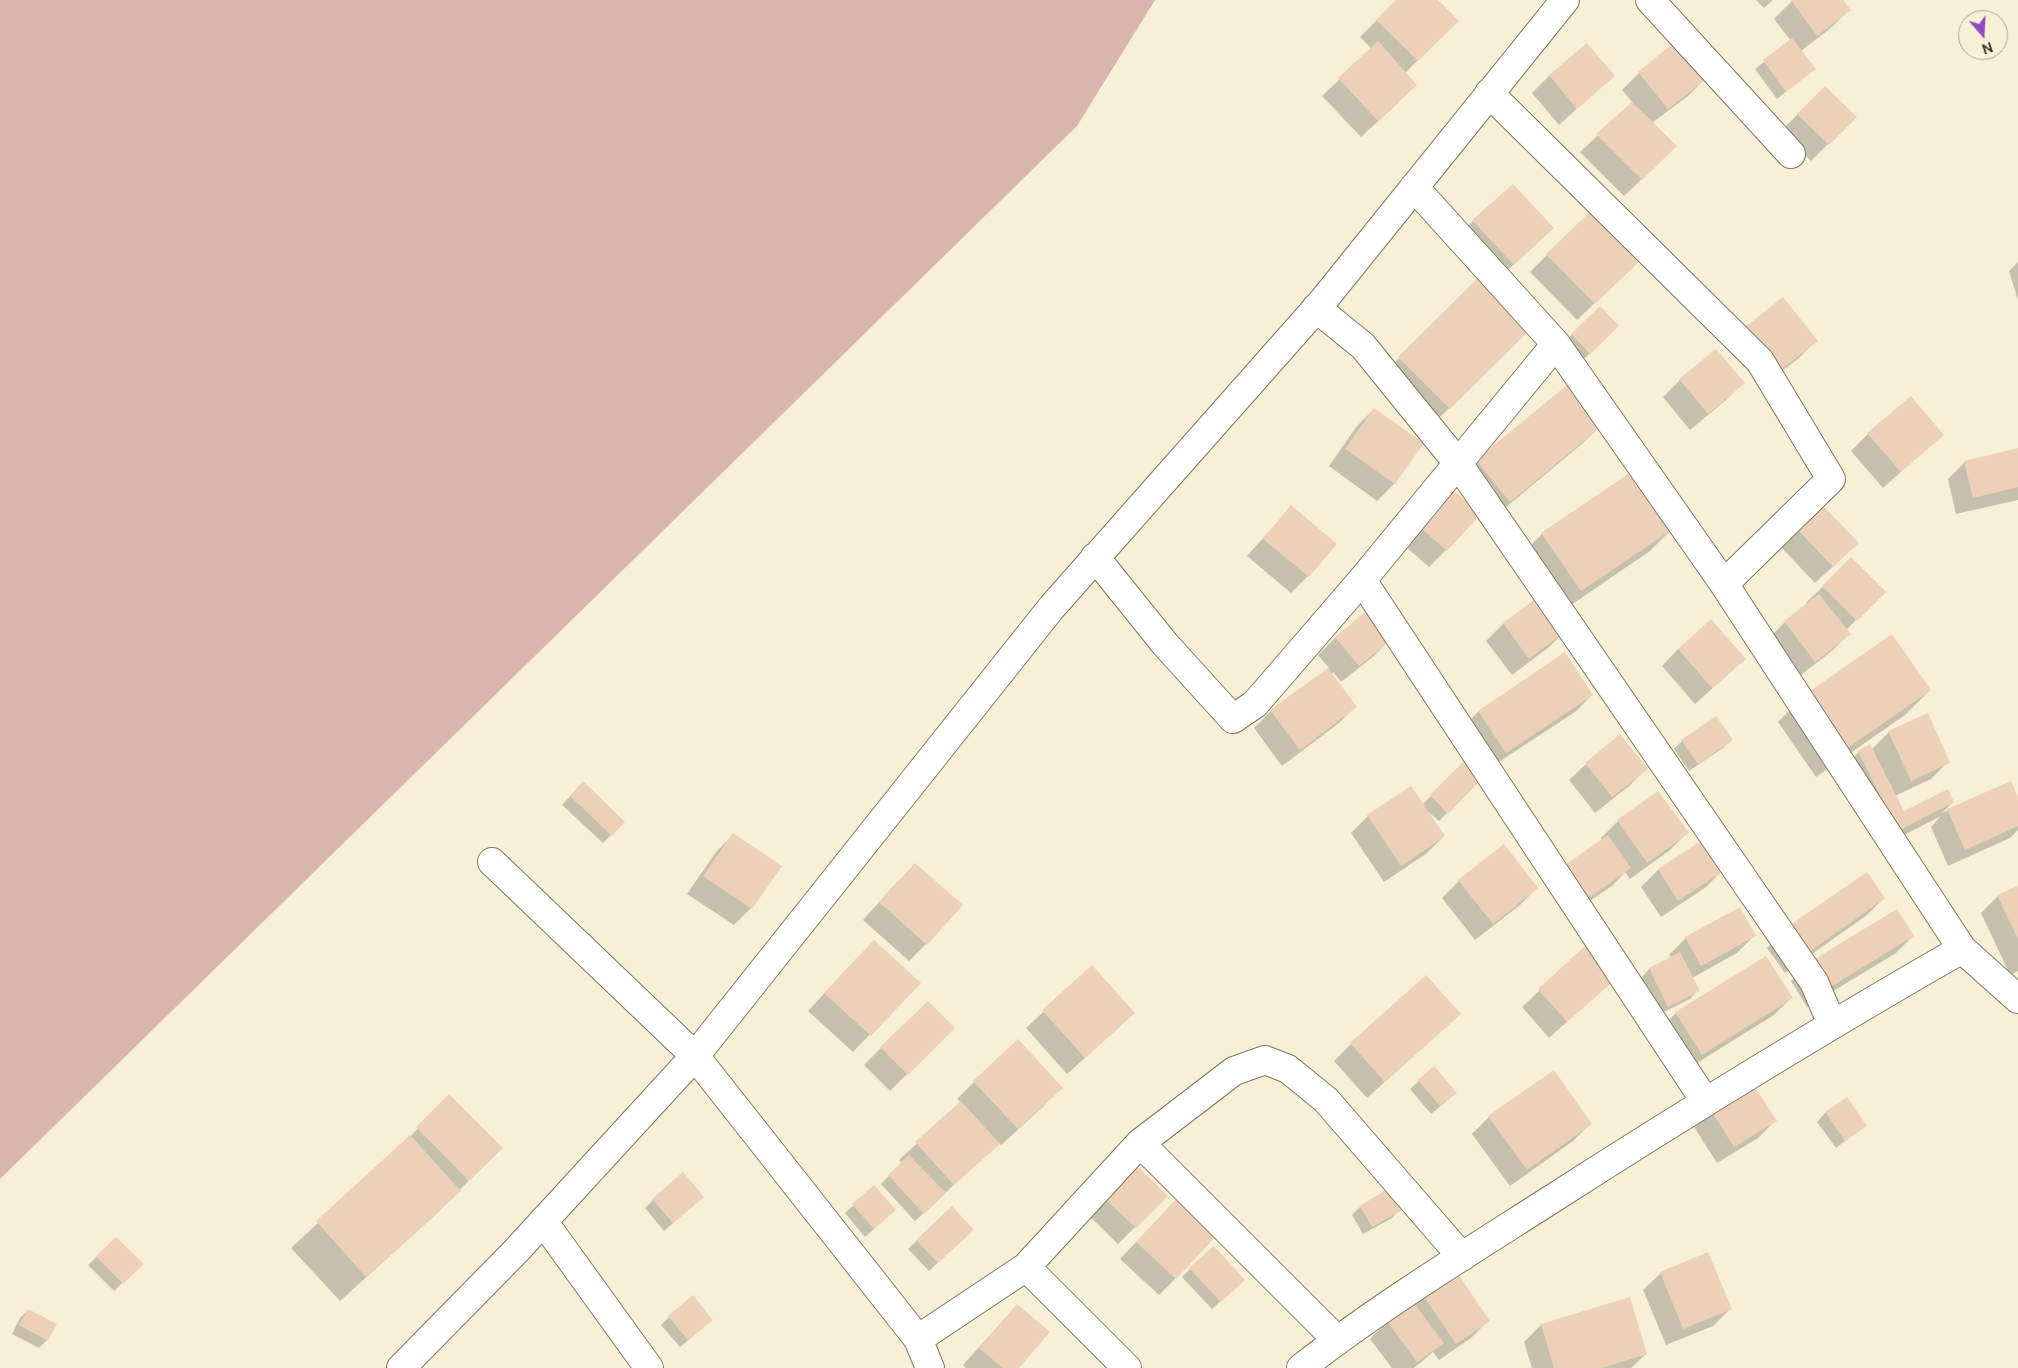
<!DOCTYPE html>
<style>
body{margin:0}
#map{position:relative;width:2018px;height:1368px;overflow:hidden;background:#f7f0d7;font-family:"DM Sans",sans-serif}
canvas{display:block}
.north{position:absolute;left:1958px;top:10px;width:50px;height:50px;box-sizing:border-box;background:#f7f0d7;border:1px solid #aaa592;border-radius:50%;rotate:161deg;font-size:14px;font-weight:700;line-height:20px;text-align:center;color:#37342b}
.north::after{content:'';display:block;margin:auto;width:18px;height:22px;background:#8f4cc1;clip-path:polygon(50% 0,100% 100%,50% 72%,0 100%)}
</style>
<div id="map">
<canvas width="2018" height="1368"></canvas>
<div class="north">N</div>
</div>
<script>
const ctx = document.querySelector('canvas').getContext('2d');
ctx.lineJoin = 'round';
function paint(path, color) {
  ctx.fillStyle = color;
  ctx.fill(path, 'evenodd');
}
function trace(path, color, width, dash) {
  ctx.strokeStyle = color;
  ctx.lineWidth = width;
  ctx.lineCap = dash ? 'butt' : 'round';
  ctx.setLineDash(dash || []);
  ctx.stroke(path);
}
paint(new Path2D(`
 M0,0H1155L1077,126L0,1179Z`), '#d9b6ac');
paint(new Path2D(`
 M1397,0H1436L1457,21L1405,73L1399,102L1361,137L1322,96L1372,49L1360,37Z
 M1756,0H1773L1764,8Z
 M1793,0H1842L1849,10L1832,27L1801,51L1814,69L1777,99L1755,69L1791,41L1774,19Z
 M1587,45L1613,76L1559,125L1532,93L1549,76Z
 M1639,73L1705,79L1688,96L1652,123L1659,163L1624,196L1580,152L1633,103L1622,90Z
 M1825,87L1855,117L1811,161L1781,131Z
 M1473,221L1535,245L1496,281L1456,238Z
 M1547,255L1624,275L1577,320L1530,272Z
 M2018,262V300L2009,271Z
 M1479,279L1529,329L1424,433L1374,383Z
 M1600,308L1618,326L1581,362L1563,343Z
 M1816,341L1799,358L1761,387L1728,346Z
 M1680,380L1743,383L1726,400L1690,430L1663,397Z
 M1911,398L1942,435L1883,488L1851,451L1868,434Z
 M1374,409L1422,443L1394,484L1377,501L1329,466L1357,426Z
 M1600,426L1583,443L1493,518L1459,478L1476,461Z
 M2018,449V500L1956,514L1948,479L1965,462Z
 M1454,492L1446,550L1429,567L1405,546Z
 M1291,507L1308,576L1291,593L1247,556Z
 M1675,526L1650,551L1555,616L1566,630L1549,647L1512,675L1486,641L1503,624L1542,596L1517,559L1542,534Z
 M1799,531L1840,560L1815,583L1782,548Z
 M1851,559L1884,592L1846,630L1849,634L1832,651L1797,678L1768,639L1785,622L1807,605L1806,603Z
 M1369,611L1391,639L1374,656L1341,682L1333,672L1331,674L1356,706L1339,723L1282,766L1254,728L1271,711L1329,668L1318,655L1335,638Z
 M1678,649L1745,659L1695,704L1662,666Z
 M1564,654L1592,695L1575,712L1488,769L1461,729L1478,712Z
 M1930,690L1905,715L1816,777L1778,722L1803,697Z
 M1889,732L1948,762L1931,779L1895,796L1903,813L1953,802L1942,813L2010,782L2018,800V830L2010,838L1948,866L1931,827L1941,816L1881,847L1842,769L1859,752L1871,750Z
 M1731,740L1723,748L1689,771L1674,749L1682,741Z
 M1465,762L1482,778L1439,821L1425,809L1444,836L1427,853L1384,882L1351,833L1368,816L1411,788L1422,805Z
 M1586,764L1646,769L1629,786L1595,813L1569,780Z
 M575,791L611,835L603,843L562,805Z
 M1657,793L1687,833L1670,850L1630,879L1625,872L1613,885L1568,916L1546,885L1563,868L1602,840L1601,838L1618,821Z
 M733,835L751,908L734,925L687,894L716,852Z
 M1704,840L1723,870L1706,887L1661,917L1641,887L1658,870Z
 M898,881L926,944L909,961L863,920Z
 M1459,881L1537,888L1520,905L1475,940L1442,898Z
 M2018,887V971L2010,975L1981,913L1998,896Z
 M1884,898L1867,915L1785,973L1767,948L1784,931Z
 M1754,936L1737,953L1692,978L1698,990L1690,999L1660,1014L1641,978L1649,969L1671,958L1669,955L1686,938Z
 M1913,936L1896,953L1807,1007L1791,981L1808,964Z
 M1585,948L1613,980L1549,1038L1522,1007Z
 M857,958L919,983L853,1052L808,1011Z
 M1092,967L1116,1030L1067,1074L1026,1028Z
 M1791,998L1774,1015L1684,1071L1659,1030L1676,1013Z
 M1460,1014L1367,1098L1334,1061L1351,1044Z
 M953,1028L890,1091L864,1065L881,1048Z
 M1419,1081L1447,1101L1431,1114L1410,1089Z
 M974,1082L1045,1105L1001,1145L999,1143L915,1221L881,1184L902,1163L899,1160L961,1103L957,1099Z
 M449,1096L501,1148L434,1216L340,1301L291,1248L401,1146Z
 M1846,1099L1865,1126L1836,1148L1817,1122L1825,1113Z
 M1711,1110L1775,1121L1758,1138L1717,1163L1694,1127Z
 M1489,1117L1590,1124L1573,1141L1510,1186L1472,1134Z
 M1132,1163L1166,1196L1118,1244L1084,1211Z
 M874,1187L895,1210L865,1237L845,1213Z
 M1178,1198L1176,1278L1159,1295L1120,1259Z
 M653,1200L694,1205L664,1231L645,1208Z
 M1360,1207L1400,1209L1392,1218L1363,1234L1352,1215Z
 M952,1208L964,1238L929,1271L908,1249Z
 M116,1238L142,1264L114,1291L88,1265Z
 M1190,1269L1235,1288L1212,1309L1182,1277Z
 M1661,1273L1730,1309L1713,1326L1666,1345L1643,1290Z
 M1423,1295L1488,1321L1471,1338L1439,1360L1433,1352L1414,1368H1392L1370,1339L1387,1322Z
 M1017,1305L1018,1368H966L963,1365Z
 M28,1310L47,1340L39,1348L12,1334L20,1318Z
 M669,1317L703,1328L680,1347L661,1325Z
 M1541,1325L1646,1354L1631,1368H1532L1524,1342Z`), '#0003');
paint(new Path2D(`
 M1396,0H1438L1459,21L1418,61L1376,20Z
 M1791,0H1843L1851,10L1817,36Z
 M1792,38L1816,69L1786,92L1763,60Z
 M1378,41L1417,85L1378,121L1338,78Z
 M1676,41L1706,79L1668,109L1638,72Z
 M1587,43L1615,76L1577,109L1549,75Z
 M1825,86L1857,117L1829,145L1797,114Z
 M1632,102L1677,146L1642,180L1596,134Z
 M1513,184L1554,228L1514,265L1472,220Z
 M1594,208L1643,258L1595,304L1546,254Z
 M1479,277L1531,329L1450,409L1398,357Z
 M1783,297L1818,341L1779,371L1744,328Z
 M1600,306L1619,326L1590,354L1571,334Z
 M1716,349L1745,383L1708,414L1679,379Z
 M1567,385L1602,426L1510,502L1476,460Z
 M1911,396L1944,435L1901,472L1867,433Z
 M1374,408L1424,443L1395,484L1345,449Z
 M2018,448V487L1973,498L1964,461Z
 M1637,468L1677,526L1581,591L1541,533Z
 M1454,491L1481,514L1447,551L1421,528Z
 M1291,505L1337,544L1309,577L1263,539Z
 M1823,506L1859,543L1833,567L1798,530Z
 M1851,557L1886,592L1857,621L1822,586Z
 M1819,594L1851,634L1815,662L1784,621Z
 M1541,595L1567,630L1529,659L1503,623Z
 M1369,609L1393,639L1359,666L1335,637Z
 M1711,619L1746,659L1712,688L1678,649Z
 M1892,634L1931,690L1842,752L1803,696Z
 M1565,652L1593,695L1506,753L1478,711Z
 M1328,668L1357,707L1300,750L1270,710Z
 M1928,713L1950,763L1911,781L1888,731Z
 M1716,716L1733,740L1698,764L1681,740Z
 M1620,734L1648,769L1612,797L1585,763Z
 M1870,744L1904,811L1948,789L1954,802L1898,831L1858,751Z
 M1465,760L1483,778L1448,814L1430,795Z
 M583,781L625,822L612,836L570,796Z
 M2011,781L2018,797V826L1965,850L1947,809Z
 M1411,786L1445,836L1401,866L1367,815Z
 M1658,791L1689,833L1647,863L1617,820Z
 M733,833L782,866L752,909L703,876Z
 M1608,835L1631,868L1586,900L1562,867Z
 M1704,839L1725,870L1678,901L1658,869Z
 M1504,844L1538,888L1493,924L1458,880Z
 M915,863L963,905L927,945L879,902Z
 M1867,872L1885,898L1802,957L1783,930Z
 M2018,886V939L1997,895Z
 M1740,907L1756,936L1701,966L1685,937Z
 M1897,909L1914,936L1824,991L1808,963Z
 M874,940L921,983L871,1036L824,993Z
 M1585,946L1615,980L1567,1022L1538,989Z
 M1680,952L1700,991L1668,1007L1649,968Z
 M1766,956L1793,998L1702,1055L1675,1012Z
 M1092,965L1135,1013L1085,1058L1042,1010Z
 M1426,975L1461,1014L1385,1082L1350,1043Z
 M928,1001L955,1028L908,1075L880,1047Z
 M1018,1039L1063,1088L1018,1129L973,1081Z
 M1434,1066L1457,1093L1440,1106L1418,1080Z
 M1554,1070L1592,1124L1527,1170L1488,1116Z
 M1752,1083L1777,1121L1734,1147L1710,1109Z
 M449,1094L503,1148L469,1181L416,1127Z
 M1847,1097L1867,1126L1845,1141L1825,1112Z
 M961,1101L1000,1144L954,1185L915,1142Z
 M410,1135L461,1191L366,1277L316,1221Z
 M909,1155L946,1193L924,1214L888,1175Z
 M1132,1161L1168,1196L1136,1228L1100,1194Z
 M683,1172L704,1197L673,1223L652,1199Z
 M874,1185L896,1210L874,1229L852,1204Z
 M1389,1188L1402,1210L1372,1227L1360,1206Z
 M1178,1197L1218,1234L1176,1279L1136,1242Z
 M952,1206L974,1230L938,1263L916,1240Z
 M116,1237L144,1264L123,1284L96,1256Z
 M1214,1246L1245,1280L1221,1302L1189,1268Z
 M1708,1252L1732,1309L1683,1329L1660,1272Z
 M1456,1271L1490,1321L1456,1344L1422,1294Z
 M693,1295L713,1320L688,1340L668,1316Z
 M1630,1297L1647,1354L1602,1368H1554L1541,1324Z
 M1413,1302L1444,1343L1417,1362L1387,1321Z
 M1017,1304L1050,1332L1019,1368H1003L979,1348Z
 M28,1309L57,1324L48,1341L19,1325Z`), '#ecd0b7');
const minor = new Path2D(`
 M1650,0L1791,154
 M1489,93L1760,361L1831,479L1724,584
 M1414,187L1556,344L1724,584L1962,949L2018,999
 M1316,308L1363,346L1457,462L1814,982L1832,1024
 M1095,557L1165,644L1233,719L1255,704L1362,580L1556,344
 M1362,580L1705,1101
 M492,862L695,1056L918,1339L930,1368
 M1140,1143L1337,1340
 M543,1221L649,1368
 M1026,1267L1127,1368
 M918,1339L1026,1267L1140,1143L1234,1071L1265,1060L1288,1069L1326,1100L1462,1257
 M401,1368L516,1251L695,1056L1052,607L1322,302L1565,0
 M1301,1368C1382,1305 1469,1252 1555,1197C1689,1111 1824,1028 1962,949`);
trace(minor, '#7e7862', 30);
trace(minor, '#fff', 28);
</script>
